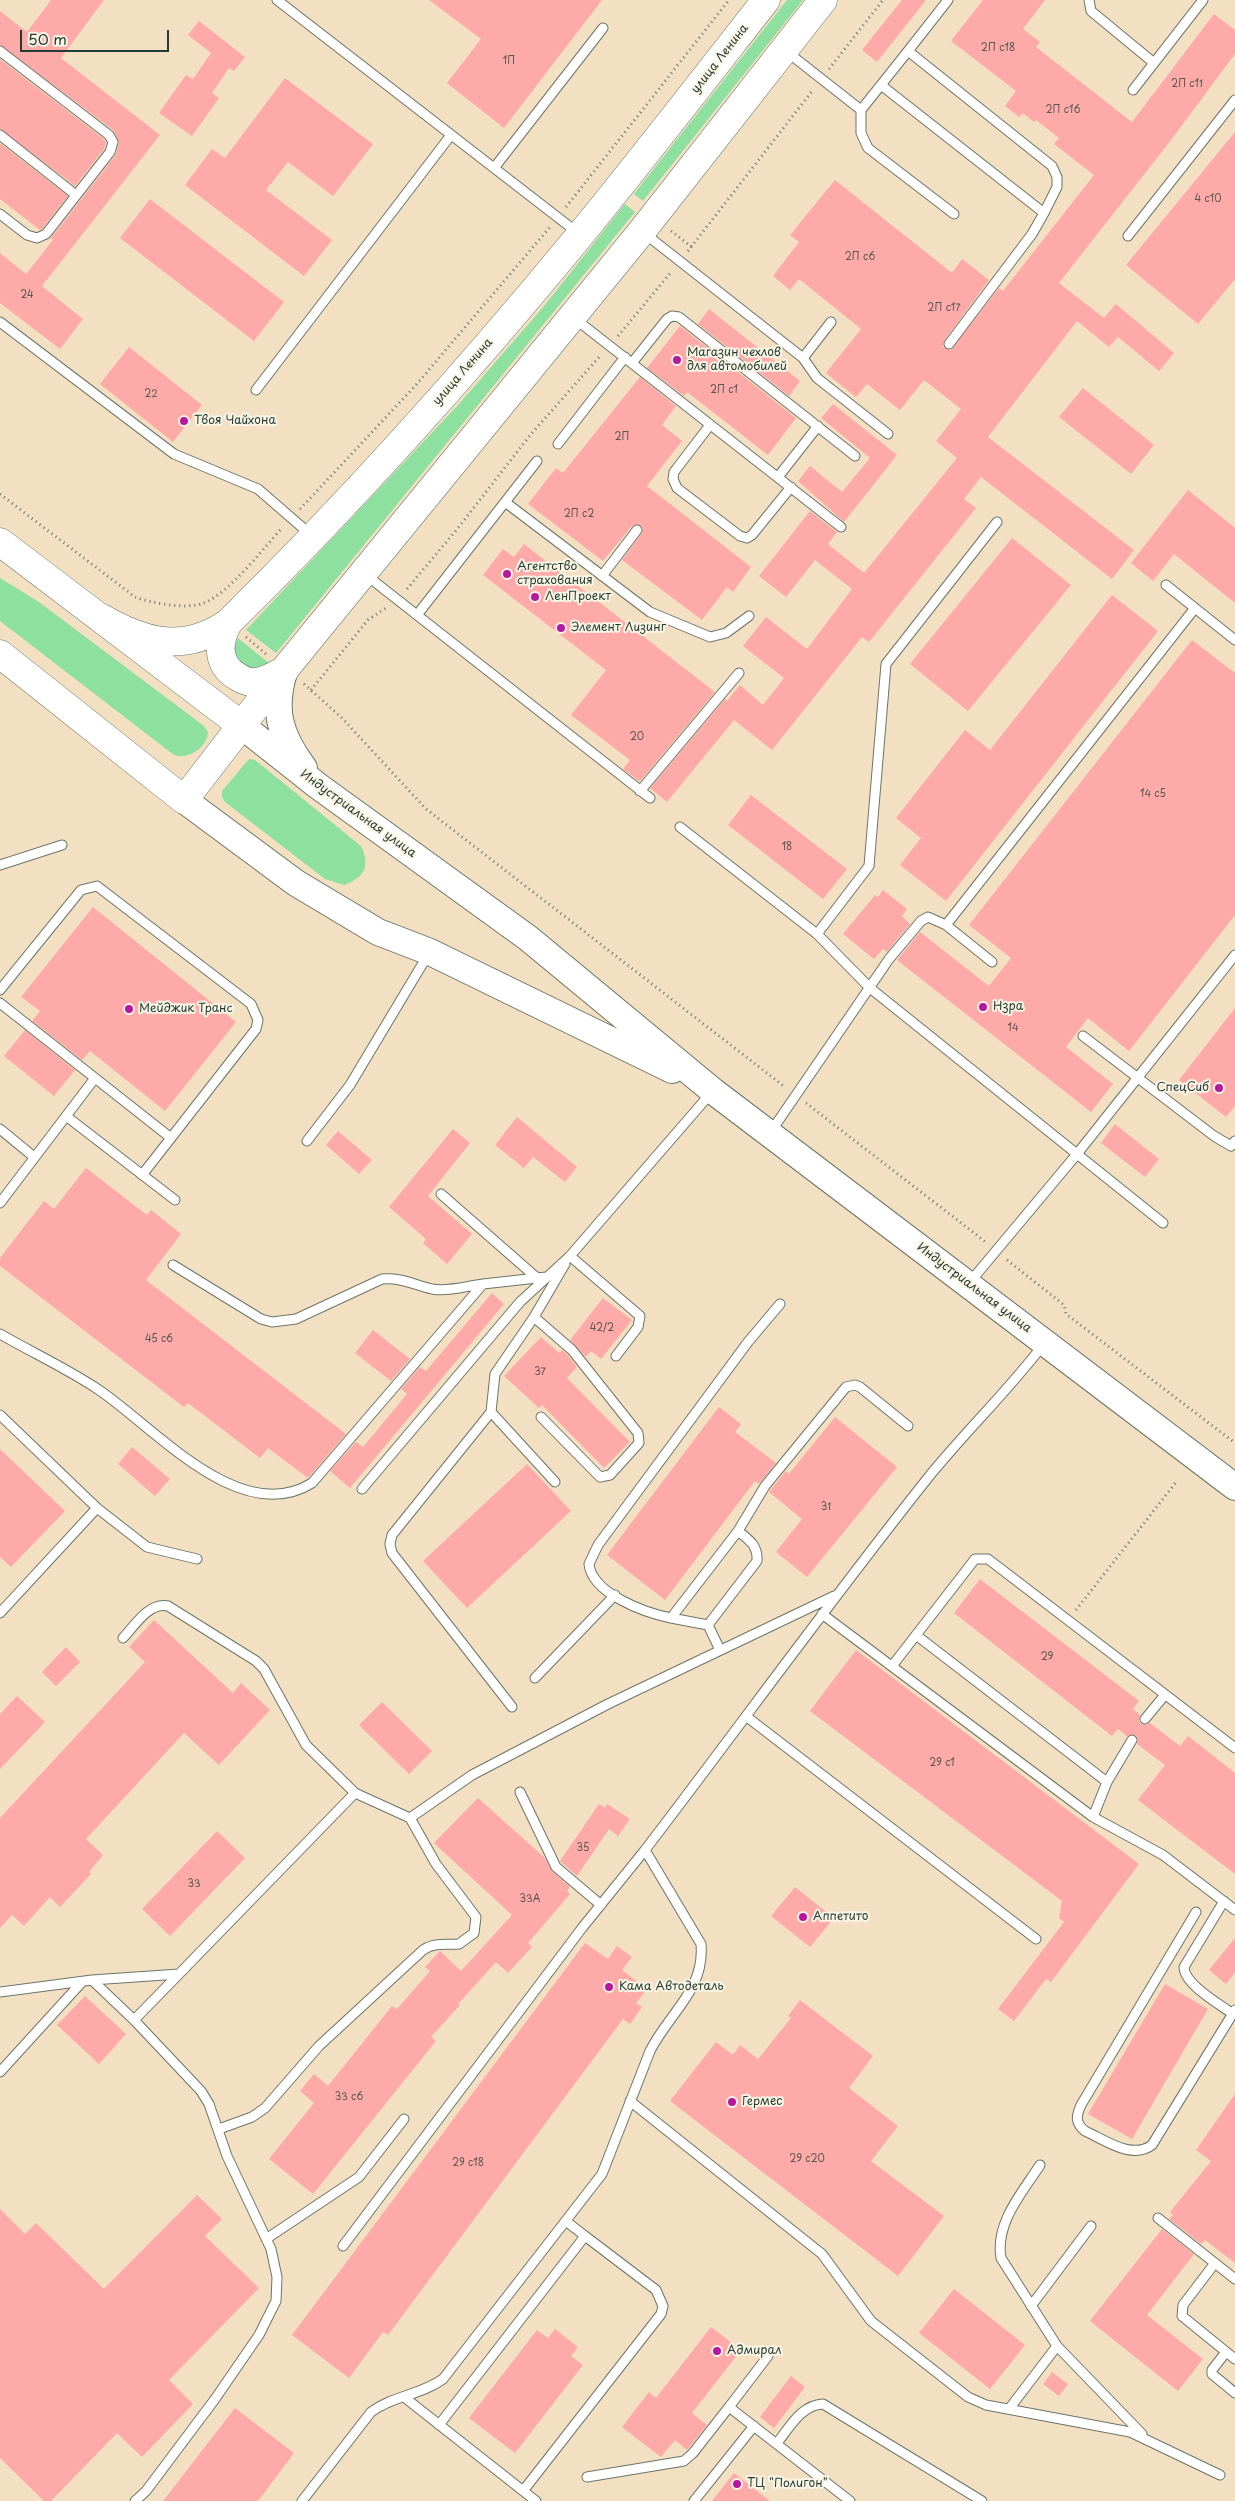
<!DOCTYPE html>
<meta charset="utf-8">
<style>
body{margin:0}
#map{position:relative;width:1235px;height:2501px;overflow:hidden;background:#f3e0c2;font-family:"Playpen Sans",sans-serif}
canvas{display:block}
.scale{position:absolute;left:20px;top:30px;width:149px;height:22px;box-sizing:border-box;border:2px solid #1f3d34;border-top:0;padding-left:6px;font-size:15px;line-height:18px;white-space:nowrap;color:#1f3d34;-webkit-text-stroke:4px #fcf5e5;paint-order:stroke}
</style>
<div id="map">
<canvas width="1235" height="2501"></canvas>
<div class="scale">50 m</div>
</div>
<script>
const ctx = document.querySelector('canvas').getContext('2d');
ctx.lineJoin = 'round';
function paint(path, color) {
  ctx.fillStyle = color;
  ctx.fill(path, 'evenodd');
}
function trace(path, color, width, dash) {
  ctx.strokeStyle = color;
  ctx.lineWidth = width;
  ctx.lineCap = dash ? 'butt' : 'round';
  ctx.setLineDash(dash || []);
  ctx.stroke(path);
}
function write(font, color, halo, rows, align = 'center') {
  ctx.font = font + ' "Playpen Sans",sans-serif';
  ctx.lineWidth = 4;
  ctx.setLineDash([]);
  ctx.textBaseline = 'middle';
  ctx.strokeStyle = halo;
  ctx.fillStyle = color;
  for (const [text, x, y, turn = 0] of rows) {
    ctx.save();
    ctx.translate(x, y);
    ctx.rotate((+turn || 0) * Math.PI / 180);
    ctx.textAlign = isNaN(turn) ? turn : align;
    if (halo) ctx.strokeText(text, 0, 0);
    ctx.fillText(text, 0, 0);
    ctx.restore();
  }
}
paint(new Path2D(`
 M787,0H803L643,201L634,194Z
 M625,204L635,212L276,653L246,630L459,404L545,305Z
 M0,578L39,602L204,726L208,732C207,748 188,760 174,755L0,621Z
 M238,638L269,663C258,671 252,669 239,663L233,650Z
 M249,759L255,760L361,846C371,866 364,878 344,885L325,879L225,802L222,797V791Z`), '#8de0a0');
paint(new Path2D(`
 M51,0H104L61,58L160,135L42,286L83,319L60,349L0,303V253L26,274L53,240L51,238L115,156L119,142L113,130L0,45V11L27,32Z
 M429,0H602L504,128L447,83L481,39Z
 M902,0H926L877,62L862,50Z
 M983,0H1045L1023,29L1040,42L1036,47L1132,122L1214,14L1235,30V54L1171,140L1059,283L1104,318L1116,304L1174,353L1159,371L1118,337L1109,347L1077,321L988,437L1134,550L1112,579L981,477L964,499L976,508L869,642L862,637L772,750L734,720L667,802L650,788L725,699L727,701L740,685L763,705L784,678L743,646L766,617L807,649L852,589L815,560L786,597L759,576L810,511L837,532L828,544L864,573L957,458L936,441L961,409L924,380L900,410L867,384L856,397L826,373L861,329L799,279L790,290L773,276L799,242L790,235L835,180L952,273L962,259L989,280L944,341L943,347L951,350L999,288L1003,291L1094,175L1054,144L1059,138L1036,120L1034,122L1023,113L1019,117L1005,106L1016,91L951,41Z
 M199,21L245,57L234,71L229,68L212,93L219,98L192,136L159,113L186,75L193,79L211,53L188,35Z
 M0,59L104,139L106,143L104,149L75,186L0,129Z
 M285,78L373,144L333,196L288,162L266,190L332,240L304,276L185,185L212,149L225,158Z
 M1235,132V279L1198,324L1126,265Z
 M0,143L68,196L42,229L40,230L0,199Z
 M150,199L284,302L254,341L120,238Z
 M709,309L800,381L789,396L698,324Z
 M680,326L796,418L768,455L687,392L684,396L647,368Z
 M129,347L202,405L173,442L100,384Z
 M640,377L676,406L662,425L682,441L647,486L751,567L733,592L727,587L702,620L622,560L642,533L643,528L640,525L632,526L603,561L528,504L556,468L563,473Z
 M1083,388L1154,445L1131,474L1059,417Z
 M833,404L897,455L844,522L798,481L810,466L842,492L870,458L821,418Z
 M1188,490L1235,528V603L1174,554L1153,581L1131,563Z
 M1012,538L1071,585L968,711L910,664Z
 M524,544L715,692L641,780L639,781L623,769L630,760L571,715L606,670L483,575L503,549L514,557Z
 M1112,595L1158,631L946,901L900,865L921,838L896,818L965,730L990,750Z
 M1192,640L1235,673V915L1129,1051L1088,1018L1066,1047L1113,1084L1091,1112L897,960L920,932L989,986L1011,958L969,925Z
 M751,795L847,869L823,899L728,825Z
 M883,890L907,909L902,916L910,924L887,952L883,949L874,959L843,934L875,895L878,897Z
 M93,907L236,1022L165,1111L90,1051L82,1060L32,1021L40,1011L21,997Z
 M1235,1008V1106L1226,1117L1179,1080Z
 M25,1030L75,1070L54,1096L4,1056Z
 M517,1117L577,1167L565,1182L533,1157L524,1168L495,1145Z
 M1115,1124L1159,1159L1145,1177L1101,1143Z
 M453,1129L470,1143L428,1196L472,1234L447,1264L423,1243L426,1239L389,1207Z
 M338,1131L372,1160L359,1174L326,1145Z
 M86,1168L147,1215L151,1210L181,1234L146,1280L346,1434L308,1478L268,1448L260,1458L188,1403L184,1407L0,1266V1258L44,1201L54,1209Z
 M492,1293L504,1304L350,1488L330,1471L356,1442L363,1447L407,1394L401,1389L420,1367L426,1371Z
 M603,1298L632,1320L601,1359L591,1351L586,1357L570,1340Z
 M373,1330L410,1359L391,1381L355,1353Z
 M541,1337L559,1353L562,1350L567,1354L577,1367L567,1378L630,1442L604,1468L542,1405L539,1408L504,1376Z
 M719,1407L741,1424L735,1432L776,1463L759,1484L755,1481L665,1600L607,1555Z
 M835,1417L897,1467L807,1577L776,1552L802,1519L769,1492L786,1471L789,1474Z
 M132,1447L170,1479L155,1496L118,1464Z
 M0,1449L65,1511L11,1567L0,1557Z
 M527,1464L571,1511L467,1608L423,1561Z
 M980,1579L1139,1701L1133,1709L1140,1715L1139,1721L1141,1724L1147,1725L1150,1723L1180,1746L1188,1736L1235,1773V1874L1138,1800L1165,1765L1137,1744L1138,1740L1136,1735L1127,1736L1118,1729L1112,1736L954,1613Z
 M154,1620L233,1693L241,1683L270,1710L219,1765L184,1733L86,1839L103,1855L89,1872L91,1874L60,1907L50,1897L24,1926L12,1915L0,1928V1818L145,1662L129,1647Z
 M66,1647L80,1662L56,1686L42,1672Z
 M856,1650L1139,1864L1051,1982L1046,1979L1014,2021L998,2009L1064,1922L1059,1918L1062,1901L810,1711Z
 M17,1696L45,1722L0,1769V1714Z
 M382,1702L432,1751L409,1774L359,1725Z
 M478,1798L545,1858L552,1871L570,1887L567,1891L570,1894L528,1943L532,1947L508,1973L496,1962L458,2004L460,2005L431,2037L436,2041L313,2194L269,2159L314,2103L300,2091L314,2074L328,2086L392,2006L397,2009L430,1971L425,1967L440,1951L461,1971L512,1915L434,1843Z
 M599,1804L605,1808L607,1804L630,1819L618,1836L609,1829L577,1876L560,1861Z
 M217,1831L245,1858L170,1936L142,1909Z
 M795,1887L834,1918L810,1947L771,1916Z
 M1235,1938V1973L1226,1984L1209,1970Z
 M585,1943L608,1959L617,1946L632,1957L622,1970L647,1989L636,2003L642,2007L630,2024L623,2019L388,2335L383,2332L349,2378L292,2335Z
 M1165,1984L1208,2009L1132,2139L1088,2114Z
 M85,1996L126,2034L99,2064L57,2025Z
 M800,2000L873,2056L849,2088L898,2126L871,2161L944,2216L898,2276L670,2101L716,2042L733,2055L740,2045L758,2059L791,2018L788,2016Z
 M1235,2094V2263L1205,2240L1201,2244L1169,2219L1173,2215L1170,2212L1211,2161L1196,2150Z
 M197,2195L222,2219L205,2236L259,2288L169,2380L193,2404L142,2457L117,2433L51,2501H44L0,2458V2209L25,2234L36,2223L104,2289Z
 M1162,2229L1194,2254L1147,2315L1203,2359L1178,2391L1090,2321Z
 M954,2289L1025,2345L990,2389L919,2333Z
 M711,2327L741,2350L692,2413L707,2425L687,2450L675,2440L661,2457L622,2427L649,2392L656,2398Z
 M555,2329L578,2347L571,2356L583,2365L515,2453L469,2418L537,2330L548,2338Z
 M1052,2372L1068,2384L1059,2396L1043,2384Z
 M791,2376L805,2387L774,2428L760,2417Z
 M235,2408L294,2453L258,2501H163Z
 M734,2473L770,2501H712Z`), '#fdaaa8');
const service = new Path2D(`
 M277,0L578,233
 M1089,0L1091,11L1154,63
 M0,51L109,135L113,142L110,152L46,234L37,238L27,235L0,214
 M786,51L861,110V133L868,148L954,214
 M908,51L948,0
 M881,85L1044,213
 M1133,90L1203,0
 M861,110L908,51L1052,166L1057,177V187L1044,213L1032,234L949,344
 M0,135L76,195
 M494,168L603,28
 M644,233L803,358L817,378L888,434
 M1128,236L1235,100
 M574,318L841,527
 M0,322L174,454L258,489L311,535
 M803,358L831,322
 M632,363L667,319L672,316L679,317L855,456
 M256,390L451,135
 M710,425L674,472L673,479L677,488L740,536L747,538L752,535L791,487
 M558,444L625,357
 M778,477L818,426
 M505,502L650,612L710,637L726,633L749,616
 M997,522L886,664L869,866L817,934L870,988L1163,1223
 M366,575L650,798
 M602,576L637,530
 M1166,585L1235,640
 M417,615L537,461
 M640,791L739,673
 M680,827L817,934
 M0,865L62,845
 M946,925L1195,608
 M0,990L81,890L97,886L251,1004L258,1020L256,1029L142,1175
 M0,1003L171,1138
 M1083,1036L1214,1136L1231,1146L1235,1141
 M66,1116L175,1200
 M0,1129L34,1157
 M770,1133L889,959L921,921L928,917L946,925L992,962
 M307,1141L350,1085L429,953
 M441,1194L537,1278
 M0,1203L95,1078
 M570,1256L640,1316L638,1327L616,1356
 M173,1265L261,1319L272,1322L296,1319L382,1279C400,1277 415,1285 432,1289C448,1292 467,1286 483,1284
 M970,1282L1077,1154L1235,955
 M780,1304L748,1342L598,1545L589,1564C592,1594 646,1613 671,1618L738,1531L765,1486L846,1387L855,1385L860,1387L908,1426
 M534,1317L495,1374L491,1412L555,1482
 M0,1334C33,1353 68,1369 99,1390C154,1427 240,1528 312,1483L483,1284L546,1277
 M491,1412L392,1535L390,1544L392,1553L512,1707
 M0,1415L97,1508
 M541,1417L600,1477L610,1475L639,1443L638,1433L572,1350L534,1317L565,1264
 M362,1489L520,1302L570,1256L711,1093
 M0,1613L97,1508L147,1547L197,1559
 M822,1614L1093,1817L1163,1855L1235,1910
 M671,1618L708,1625L720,1650
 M708,1625L757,1561C758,1545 749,1540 738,1531
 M916,1635L1107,1782
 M123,1638C135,1625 149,1602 168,1606L256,1661L264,1669L306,1745L355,1793
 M892,1666L975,1559H988L1235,1748
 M535,1678L615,1595
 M747,1717L1036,1939
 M1145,1719L1164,1696
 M520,1792L556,1867L601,1905
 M1093,1817L1107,1782L1132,1740
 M410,1818L472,1775L608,1704L834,1596
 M1224,1901L1184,1967C1184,1984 1219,2004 1233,2014
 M1196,1912L1081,2105C1076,2116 1075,2123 1085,2131C1105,2140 1132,2160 1152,2145L1235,2010
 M92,1980L134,2020L201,2091L209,2104L227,2156L271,2249L277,2277L276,2301L259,2335L215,2399L146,2491L135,2501
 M0,1992L92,1980L179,1974L355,1793L410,1818L436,1864L476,1917L474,1933L459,1944C446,1945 435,1942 423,1950L319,2046L265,2108L252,2117L219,2129
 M134,2020L179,1974
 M0,2072L82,1982
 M630,2101L822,2254L871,2321L968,2397L986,2405L1130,2432L1220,2475
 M1158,2218L1235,2279
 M266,2239L359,2177L404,2119
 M343,2246L582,1928L645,1850
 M1215,2263L1183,2305L1182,2316L1235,2359
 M1031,2306L1091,2226
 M1057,2346L1142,2434
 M1226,2352L1212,2370V2374L1235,2393
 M404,2397L536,2501
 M729,2407L768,2356
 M1009,2409L1057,2346L1001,2258C995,2223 1022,2193 1040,2165
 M439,2425L585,2236L567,2222
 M777,2443C790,2427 801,2405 823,2404L982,2501
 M587,2477L684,2461L693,2453L729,2407L850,2501
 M523,2491L661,2314L663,2306L656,2290L585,2236
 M302,2501L371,2412C392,2396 421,2395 443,2379L602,2174L650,2051C669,2013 705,1990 701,1944L645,1850C739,1727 830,1601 927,1479C964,1433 1007,1392 1043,1345
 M694,2501L754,2426`);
const secondary = new Path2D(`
 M285,669C272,708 279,735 304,768
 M241,725L318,786L528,938L713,1091L1235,1487
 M184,800L296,883L378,932L430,952L672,1070`);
const primary = new Path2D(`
 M0,542L241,725
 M102,618C145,643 185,653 228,623C353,500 470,369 581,234C644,157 705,78 766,0
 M228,623C218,642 216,665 238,677C243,680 249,683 256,682C266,681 276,675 285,670
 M0,654L184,800L285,669L642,231L823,0`);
trace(service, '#697666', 11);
trace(secondary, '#697666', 28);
trace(primary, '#697666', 29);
trace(new Path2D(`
 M829,69L883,0
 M566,207L729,0
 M671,231L692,247
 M688,251L813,90
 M618,336L672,271
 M0,494L135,597C151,603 188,610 204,603C229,593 263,549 282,528
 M300,509L416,385L550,227
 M407,589L458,528L531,434L601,355
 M246,637L266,654
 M304,684L342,718L426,809L785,1087
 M311,690L368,620L386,608
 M806,1103L987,1243
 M1007,1260L1064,1305L1066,1314L1235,1443
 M1076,1610L1177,1481`), '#697666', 3, [1, 4]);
trace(service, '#fff', 9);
trace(secondary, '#fff', 26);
trace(primary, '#fff', 28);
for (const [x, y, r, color] of [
 [677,360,5,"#b5179e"],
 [184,421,5,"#b5179e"],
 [507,574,5,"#b5179e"],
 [535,597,5,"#b5179e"],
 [561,628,5,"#b5179e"],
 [983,1007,5,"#b5179e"],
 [129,1009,5,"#b5179e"],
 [1219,1088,5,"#b5179e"],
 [803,1917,5,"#b5179e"],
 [609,1987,5,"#b5179e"],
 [732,2102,5,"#b5179e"],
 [717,2351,5,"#b5179e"],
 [737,2484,5,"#b5179e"]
]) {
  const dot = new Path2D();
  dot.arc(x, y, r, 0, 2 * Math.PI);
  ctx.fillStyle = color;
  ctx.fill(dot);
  trace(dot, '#fcf5e5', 2);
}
write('10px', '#565851', null, [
 ["2П с18",998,48],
 ["1П",509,61],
 ["2П с11",1187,84],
 ["2П с16",1063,110],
 ["4 с10",1208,199],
 ["2П с6",860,257],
 ["24",27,295],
 ["2П с17",944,308],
 ["2П с1",724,390],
 ["22",151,394],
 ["2П",622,437],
 ["2П с2",579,514],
 ["20",637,737],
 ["14 с5",1153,794],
 ["18",787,847],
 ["14",1013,1028],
 ["42/2",602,1328],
 ["45 с6",159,1339],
 ["37",540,1372],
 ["31",826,1507],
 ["29",1047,1657],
 ["29 с1",942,1763],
 ["35",583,1848],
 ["33",194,1884],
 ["33А",530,1899],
 ["33 с6",349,2097],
 ["29 с20",807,2159],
 ["29 с18",468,2163]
]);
write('12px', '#1f3d34', '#fcf5e5', [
 ["улица Ленина",720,59,-52],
 ["улица Ленина",463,372,-49],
 ["Индустриальная улица",358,814,36],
 ["Индустриальная улица",974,1288,37]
]);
write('12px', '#1f3d34', '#fcf5e5', [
 ["Магазин чехлов",687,353],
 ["для автомобилей",687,367],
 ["Твоя Чайхона",194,421],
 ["Агентство",517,567],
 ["страхования",517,581],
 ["ЛенПроект",545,597],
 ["Элемент Лизинг",571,628],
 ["Нзра",993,1007],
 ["Мейджик Транс",139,1009],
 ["СпецСиб",1209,1088,"right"],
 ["Аппетито",813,1917],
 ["Кама Автодеталь",619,1987],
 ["Гермес",742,2102],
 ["Адмирал",727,2351],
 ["ТЦ \"Полигон\"",747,2484]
], 'left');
</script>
